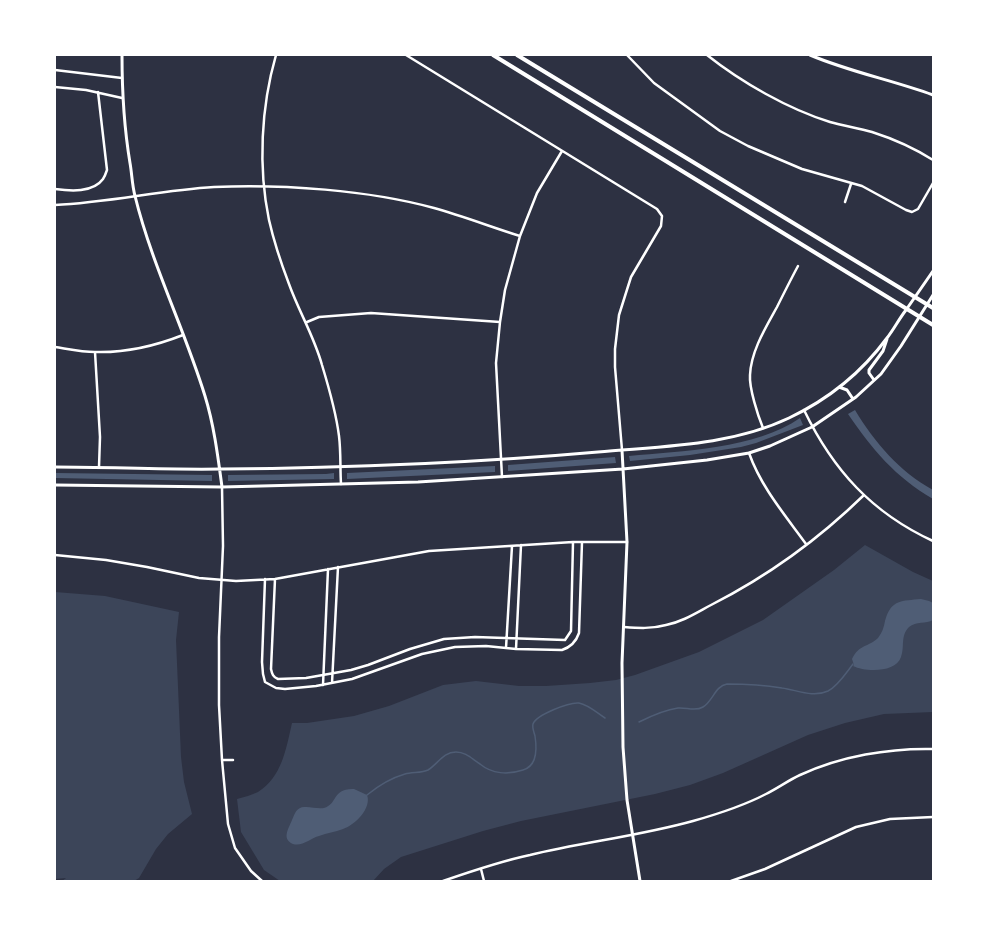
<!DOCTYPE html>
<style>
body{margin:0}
#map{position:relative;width:988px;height:936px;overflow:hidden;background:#2d3142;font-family:Helvetica,sans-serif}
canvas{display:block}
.frame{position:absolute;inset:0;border:56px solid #fff;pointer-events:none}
</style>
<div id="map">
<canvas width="988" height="936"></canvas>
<div class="frame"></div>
</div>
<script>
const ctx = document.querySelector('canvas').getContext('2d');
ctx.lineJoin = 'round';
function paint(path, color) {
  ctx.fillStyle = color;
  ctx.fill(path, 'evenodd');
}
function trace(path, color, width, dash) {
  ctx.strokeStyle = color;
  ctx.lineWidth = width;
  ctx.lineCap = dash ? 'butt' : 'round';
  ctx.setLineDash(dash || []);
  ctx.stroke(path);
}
paint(new Path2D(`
 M865,545L913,572L933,581V712L884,714L845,723L808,735L723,773L690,785L655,794L521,821L483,831L401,857L384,869L373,881H280L264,870L241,832L237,799C244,797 252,795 258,792C282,777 286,749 292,723H307L354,716L389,706L443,685L476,681L519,686H546L590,683L616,680L635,675L699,652L763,620L834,570Z
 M55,592L105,596L179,612L176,640L181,757L184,782L192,814L168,834L156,849L139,878L134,881H62L66,878L55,879Z`), '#3c4559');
paint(new Path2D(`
 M855,410C875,443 899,471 933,490V499C895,477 872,449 848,414Z
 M800,418L803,425L756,443L741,447L690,455L630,461L629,456C681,451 756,449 800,418Z
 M615,457L616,463L508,471V465Z
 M495,466V472L347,479V473Z
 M55,473L212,475V481L55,478Z
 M334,473V479L228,481V475L326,474Z
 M921,599L929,601L933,603V620C926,624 916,621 909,627C900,636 905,647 901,657C896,673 865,672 853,666L854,665L852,659C859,644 869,647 878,638C882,633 884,627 885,621C891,599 902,601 921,599Z
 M354,789L367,795C372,808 355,825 343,829C335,832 327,833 319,836C311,838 302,847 293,844C281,839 289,828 292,820C295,813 297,806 306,807C312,807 318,809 324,808C338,804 332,788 354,789Z`), '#4f5d75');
trace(new Path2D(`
 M639,722C651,716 664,710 678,708C686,707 695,712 703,707C713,701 715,686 727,684C745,684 764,685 782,688C797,690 813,698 828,691C838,686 846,673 853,664
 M367,795C378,786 391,778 405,774C412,772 422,773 428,770C438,764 443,752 456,752C466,752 472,759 480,764C492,774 508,775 523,770C537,766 537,749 535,736C534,732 532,728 533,724C536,715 569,702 579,703C589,705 597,713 605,718`), '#4f5d75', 1.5);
trace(new Path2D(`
 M276,55C261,107 258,167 269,220C274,242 281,263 289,284C299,312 314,336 322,365C329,388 336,412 339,436C341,452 340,468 341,484
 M406,55L657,209L662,216L661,226L631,277L619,315L615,349V367L622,450
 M627,55L654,83L720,131L748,146L802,169L862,186L906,210L912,212L918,209L933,183
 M707,55C741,82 788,109 830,122C844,126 858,128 872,132C894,139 914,148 933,160
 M55,70L122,78
 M55,87L86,90L122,98
 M55,189C70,191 93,193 103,179C105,176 106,173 107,170L98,92
 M845,202L851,184
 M55,205C108,203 161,190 214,187C283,184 368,190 434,208C463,216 491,227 520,236
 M307,322L319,317L371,313L500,322
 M55,347C68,349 82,352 95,352C126,353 155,346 183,335
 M95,352L100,437L99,467
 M804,410C833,470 872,513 933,541
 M763,428C758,416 749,388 750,375C751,351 766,327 777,307C784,293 791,279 798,266
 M749,453C761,487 785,515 806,544
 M502,477L496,363L500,322L505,290L520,236L537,193L562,151
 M222,487L223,546L219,637V705L222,760L228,824L235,848L251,871L262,881
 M55,555L106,560L147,567L199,578L236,581L275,579L429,551L573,542H627
 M265,579L262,662L263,674L265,682L276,688L285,689L316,686L352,679L422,654L455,647L486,646L516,649L562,650C571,647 576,642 579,633L582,542
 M275,579L271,669C272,674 273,677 278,679L306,678L351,670L368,665L410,649L444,639L475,637L565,640L571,631L573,542
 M624,627C638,628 652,629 666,625C682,622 696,613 711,605C766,577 819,539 864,495
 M506,648L512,546
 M516,649L521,545
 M332,683L338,567
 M323,685L328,569
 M222,760H233
 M481,869L484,881
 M443,881C472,871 501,861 530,855C584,842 639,836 693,821C718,814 743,806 766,794C778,788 789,780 800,775C841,756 889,748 933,749
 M731,881L765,869L856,827L890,819L933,817`), '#fff', 2.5);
trace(new Path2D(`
 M122,55C122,92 124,127 130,163C132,174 132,185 135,196C152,265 184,328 205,396C214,425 218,457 222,487
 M810,55C850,72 892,80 933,95
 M874,380L869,373V370L883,351L887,339
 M839,387L847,390L853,399
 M622,450L627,542L622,663L623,747L627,800L640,881
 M55,467C111,467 166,470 222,469C347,468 473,463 598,452C662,446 730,446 789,418C827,400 862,372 887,338C894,329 899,319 906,310C915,297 924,284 933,271
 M55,485L222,487L418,482L623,469L707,460L749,453L770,446L812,427L856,397L881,374L901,346L933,295`), '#fff', 3);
trace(new Path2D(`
 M493,55L933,325
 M517,55L933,308`), '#fff', 4);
</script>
